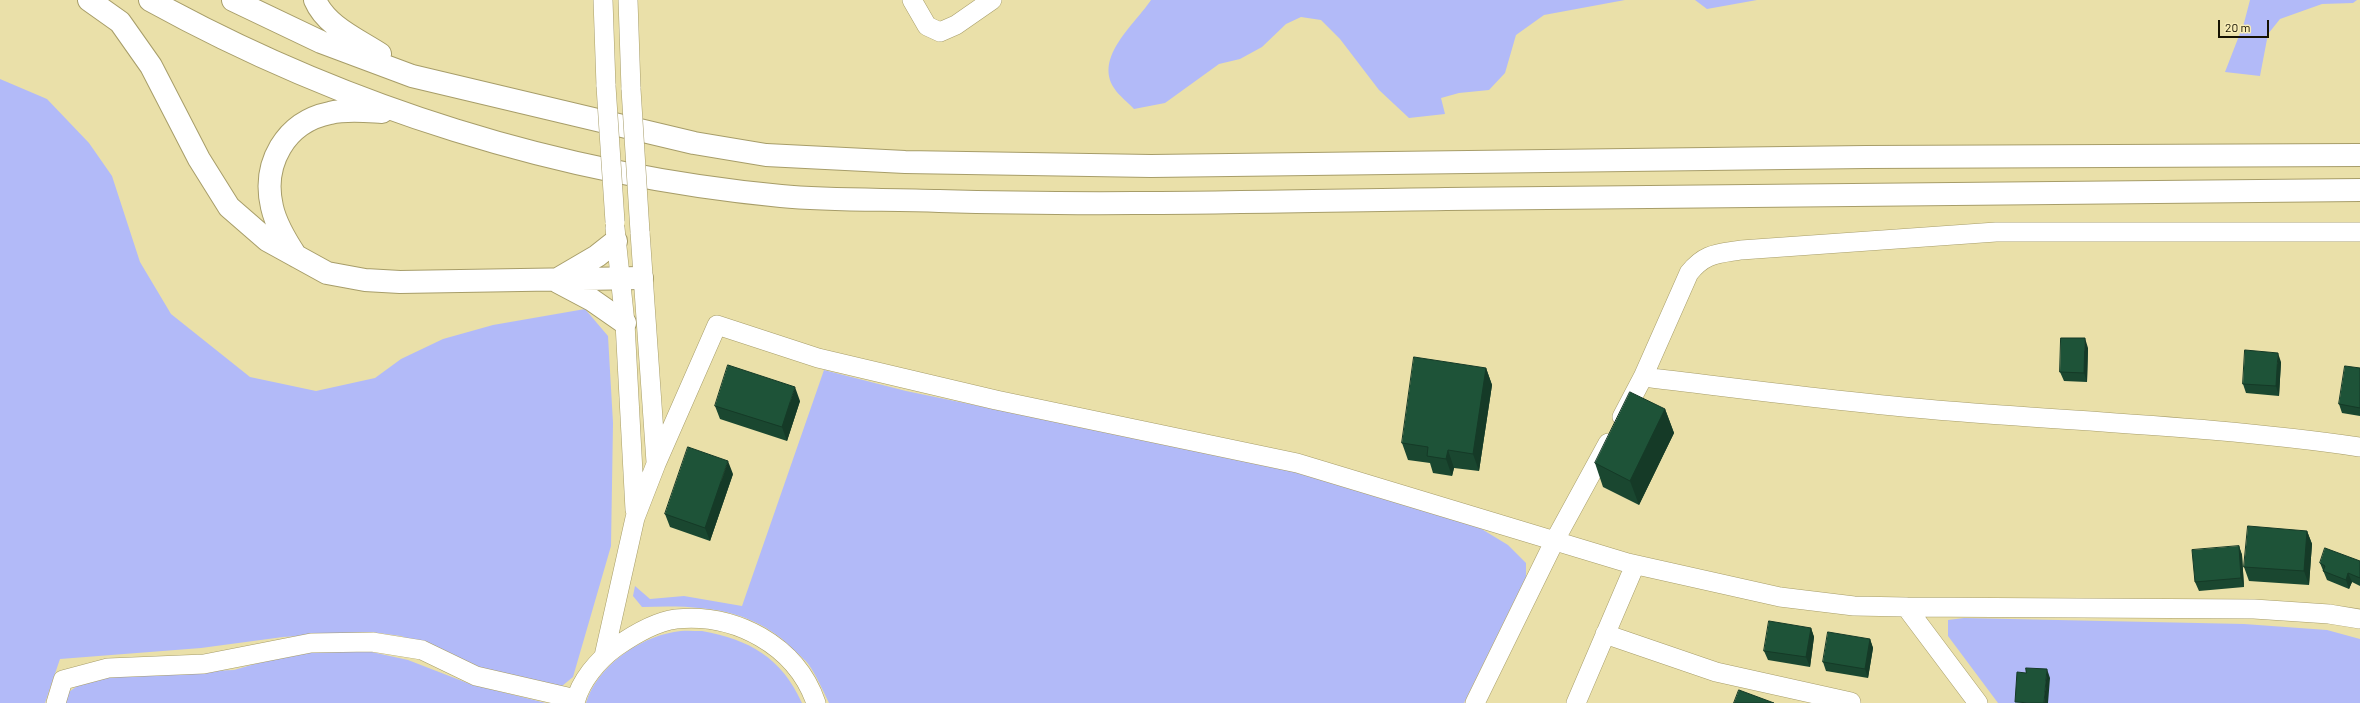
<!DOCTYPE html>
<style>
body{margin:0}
#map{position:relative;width:2360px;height:703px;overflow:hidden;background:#eae0a9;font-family:Barlow,sans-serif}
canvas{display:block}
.scale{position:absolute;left:2218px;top:20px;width:51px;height:18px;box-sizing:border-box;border:2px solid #161201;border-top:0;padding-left:5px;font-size:12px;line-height:14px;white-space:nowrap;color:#161201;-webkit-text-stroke:3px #f8edb6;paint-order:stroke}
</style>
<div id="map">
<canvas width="2360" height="703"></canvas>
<div class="scale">20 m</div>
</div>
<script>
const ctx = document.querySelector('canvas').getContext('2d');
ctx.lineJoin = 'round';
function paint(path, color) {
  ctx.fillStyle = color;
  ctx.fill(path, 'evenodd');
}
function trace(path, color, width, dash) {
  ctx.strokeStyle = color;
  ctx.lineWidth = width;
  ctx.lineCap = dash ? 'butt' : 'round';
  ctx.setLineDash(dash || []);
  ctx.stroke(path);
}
paint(new Path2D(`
 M1151,0H1625L1544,15L1516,35L1505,73L1489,90L1459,93L1441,98L1445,114L1409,118L1379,90L1340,39L1321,20L1301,17L1286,24L1262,47L1240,59L1219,64L1165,103L1134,109C1128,102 1119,96 1114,88C1094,57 1135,24 1151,0Z
 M1695,0H1757L1707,9Z
 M2250,0H2357L2353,3L2322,4L2280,19L2268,34L2260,76L2225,72L2244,23Z
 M0,79L47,99L89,143L112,176L140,262L171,314L250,377L316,391L375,378L401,359L443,339L493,325L585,309L608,336L613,423L611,546L573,677L562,686L482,671L438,650L401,636L371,632L283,637L201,648L60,659L45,703H0Z
 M824,370L906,391L1292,470L1475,525L1508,545L1526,563V577L1464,703H829C823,691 818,679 811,668C807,661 800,656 794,650C752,607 699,605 642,607L633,596L635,586L650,599L684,596L742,606Z
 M1964,618L2244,624L2327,630L2360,639V703H1998L1948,636V620Z
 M702,631C750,640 781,657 802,703H586C597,667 638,638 674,632C683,630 693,631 702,631Z
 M358,649L408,660L470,684L546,703H64L66,694L87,679L114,675L234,670L300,651Z`), '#b2baf8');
const minor = new Path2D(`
 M603,0L606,86
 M628,0L631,89
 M912,0L927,26L940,32L956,25L992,0
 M615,228L625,323L635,510
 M640,232L656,462
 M1643,377L1689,273C1705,253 1717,254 1741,250L1996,232H2360
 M1622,417L1643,377C1745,389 1847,403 1949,411C2086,422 2224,427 2360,447
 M1906,607L1978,703
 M1605,634L1716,672L1851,702
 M604,656L635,518L656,464L717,325L818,358L996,400L1297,463L1628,563L1780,597L1854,606L1906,607L2254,609L2329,614L2360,619
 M56,703L63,680L108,668L204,664L311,643L372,642L422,650L476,676L576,699
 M575,703C580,681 598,660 616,647C633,635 654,622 676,619C735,613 796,645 816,703
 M1475,703L1555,540L1608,443
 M1576,703L1635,565`);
const highway = new Path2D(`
 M89,0L120,22L151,66L199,159L229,207L267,240L327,273L365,280L400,282L642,278
 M150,0C344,107 560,175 781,196C833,201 887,199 939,201C1108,206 1277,201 1446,199C1751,196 2055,193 2360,190
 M233,0L321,42L412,76L694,143L766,155L905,162L1151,166L1866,157L2360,155
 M315,0C326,26 357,39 380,54
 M296,256C286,241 276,225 272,207C262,164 285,122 330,113C346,109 365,111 382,112
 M556,280L597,256L616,241
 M558,282L592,300L625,323`);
trace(minor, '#a79d69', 20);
trace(highway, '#a79d69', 24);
trace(minor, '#fff', 19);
trace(highway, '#fff', 22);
const minorBridge = new Path2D(`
 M606,86L615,222
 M631,89L640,232`);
trace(minorBridge, '#a79d69', 20, []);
trace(minorBridge, '#fff', 19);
paint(new Path2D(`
 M2088,348L2087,382L2064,381L2060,372Z
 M2281,362L2279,396L2246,393L2243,384Z
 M1486,368L1492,385L1479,471L1454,468L1452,476L1433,473L1430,463L1408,460L1402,443Z
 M2360,368V416L2342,413L2339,404Z
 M800,401L787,441L720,419L715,406Z
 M1665,409L1674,433L1639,505L1603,487L1595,463Z
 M733,474L710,541L670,527L665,514Z
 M2307,531L2312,544L2309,585L2249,581L2244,567Z
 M2239,546L2242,555L2244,587L2199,591L2195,582Z
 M2360,561V586L2352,582L2349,589L2327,580L2320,563Z
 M1811,628L1814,637L1810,667L1768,660L1764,651Z
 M1870,639L1873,648L1868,678L1826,671L1823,662Z`), '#1a4730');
paint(new Path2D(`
 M2085,338L2088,348L2087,382L2084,373Z
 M2278,353L2281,362L2279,396L2276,386Z
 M1486,368L1492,385L1479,471L1473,454Z
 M795,387L800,401L787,441L782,427Z
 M1665,409L1674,433L1639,505L1630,481Z
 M1448,450L1454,468L1452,476L1446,459Z
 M728,461L733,474L710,541L705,528Z
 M2307,531L2312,544L2309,585L2304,571Z
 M2239,546L2242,555L2244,587L2241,578Z
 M2348,573L2352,582L2349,589L2346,580Z
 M1811,628L1814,637L1810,667L1806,657Z
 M1870,639L1873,648L1868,678L1865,669Z
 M2047,669L2050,678L2048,703H2044Z`), '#153a27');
const building = new Path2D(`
 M2061,338H2085L2084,373L2060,372Z
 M2245,350L2278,353L2276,386L2243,384Z
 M1414,357L1486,368L1473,454L1448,450L1446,459L1427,456L1428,447L1402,443Z
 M728,365L795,387L782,427L715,406Z
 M2345,366L2360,368V408L2339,404Z
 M1630,392L1665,409L1630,481L1595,463Z
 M688,447L728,461L705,528L665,514Z
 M2248,526L2307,531L2304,571L2244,567Z
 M2239,546L2241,578L2195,582L2192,550Z
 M2325,548L2360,561V578L2348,573L2346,580L2323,571L2325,566L2320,563Z
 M1769,621L1811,628L1806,657L1764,651Z
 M1828,632L1870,639L1865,669L1823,662Z
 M2026,668L2047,669L2044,703H2031L2015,702L2017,672L2026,673Z
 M1739,690L1774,703H1734Z`);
paint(building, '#1e5338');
trace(building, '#153a27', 1);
</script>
